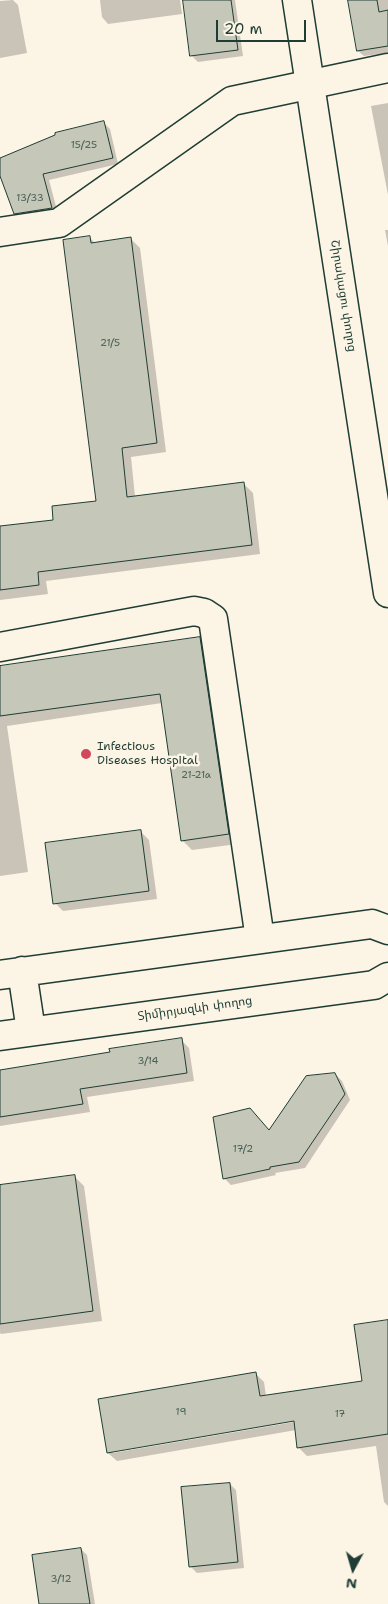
<!DOCTYPE html>
<meta charset="utf-8">
<style>
body{margin:0}
#map{position:relative;width:388px;height:1604px;overflow:hidden;background:#fcf5e5;font-family:"Shantell Sans",sans-serif}
canvas{display:block}
.north{position:absolute;left:328px;top:1544px;width:50px;height:50px;-webkit-text-stroke:4px #fcf5e5;paint-order:stroke;rotate:186deg;font-size:14px;font-weight:700;line-height:20px;text-align:center;color:#1f3d34}
.north::after{content:'';display:block;margin:auto;width:18px;height:22px;background:#1f3d34;clip-path:polygon(50% 0,100% 100%,50% 72%,0 100%)}
.scale{position:absolute;left:216px;top:20px;width:90px;height:22px;box-sizing:border-box;border:2px solid #1f3d34;border-top:0;padding-left:6px;font-size:15px;line-height:18px;white-space:nowrap;color:#1f3d34;-webkit-text-stroke:4px #fcf5e5;paint-order:stroke}
</style>
<div id="map">
<canvas width="388" height="1604"></canvas>
<div class="north">N</div>
<div class="scale">20 m</div>
</div>
<script>
const ctx = document.querySelector('canvas').getContext('2d');
ctx.lineJoin = 'round';
function paint(path, color) {
  ctx.fillStyle = color;
  ctx.fill(path, 'evenodd');
}
function trace(path, color, width, dash) {
  ctx.strokeStyle = color;
  ctx.lineWidth = width;
  ctx.lineCap = dash ? 'butt' : 'round';
  ctx.setLineDash(dash || []);
  ctx.stroke(path);
}
function write(font, color, halo, rows, align = 'center') {
  ctx.font = font + ' "Shantell Sans","Noto Sans Armenian",sans-serif';
  ctx.lineWidth = 5;
  ctx.setLineDash([]);
  ctx.textBaseline = 'middle';
  ctx.strokeStyle = halo;
  ctx.fillStyle = color;
  for (const [text, x, y, turn = 0] of rows) {
    ctx.save();
    ctx.translate(x, y);
    ctx.rotate((+turn || 0) * Math.PI / 180);
    ctx.textAlign = isNaN(turn) ? turn : align;
    if (halo) ctx.strokeText(text, 0, 0);
    ctx.fillText(text, 0, 0);
    ctx.restore();
  }
}
paint(new Path2D(`
 M13,0L18,5L27,53L0,58V1Z
 M100,0H180L182,14L108,24L102,17Z
 M184,0H235L243,56L198,62L192,56Z
 M350,0H388V53L364,56L358,51Z
 M388,103V195L371,106Z
 M104,123L110,129L118,164L49,180L58,214L22,220L15,213L0,173V159L57,136Z
 M385,230H388V246Z
 M89,237L95,243L131,239L140,248L166,452L131,457L135,497L243,483L253,493L260,554L46,581L48,594L0,600V528L55,521L98,502Z
 M199,639L209,648L237,844L192,850L182,840L162,703L7,726L28,872L0,876V667Z
 M141,832L149,840L157,899L63,911L55,903Z
 M181,1040L189,1048L194,1081L87,1097L90,1112L0,1126V1071L111,1053Z
 M335,1074L342,1081L350,1100L305,1168L275,1173L276,1175L231,1185L224,1178Z
 M74,1176L84,1186L102,1321L1,1334L0,1333V1186Z
 M388,1322V1506L384,1502L376,1446L307,1456L298,1447L296,1430L117,1461L108,1453L255,1373L264,1382L266,1396L363,1382ZM299,1419L300,1421L113,1453V1451Z
 M230,1484L236,1490L244,1568L197,1573L190,1566Z
 M81,1549L87,1555L95,1604H40Z`), '#0003');
const building = new Path2D(`
 M183,0H231L238,50L190,56Z
 M348,0H377L379,12L388,10V46L357,51Z
 M104,121L113,158L43,174L52,208L14,214L0,176V158L55,135V133Z
 M90,236L91,243L131,237L157,443L122,448L127,497L244,482L252,545L38,572L39,585L0,590V526L53,520L52,506L96,501L63,240Z
 M200,637L229,834L181,841L160,694L0,716V666Z
 M141,830L149,891L53,904L45,843Z
 M182,1038L187,1073L80,1089L83,1104L0,1117V1070L110,1052L109,1049Z
 M335,1073L345,1094L299,1162L270,1167V1169L223,1179L213,1117L250,1108L269,1130L306,1076Z
 M75,1175L93,1311L0,1324V1185Z
 M388,1320V1434L297,1448L294,1421L107,1453L98,1399L256,1372L260,1396L362,1381L354,1325Z
 M230,1483L238,1562L189,1567L181,1487Z
 M81,1548L90,1604H39L32,1555Z`);
paint(building, '#c5c7b9');
trace(building, '#1f3d34', 1);
const minor = new Path2D(`
 M0,232L59,223L232,101L388,68
 M0,647L194,611L204,613L213,619L260,939
 M22,971L31,1031
 M0,975L372,924L388,930
 M0,1036L374,985L388,977`);
const major = new Path2D(`
 M297,0L388,593`);
trace(minor, '#1f3d34', 31);
trace(major, '#1f3d34', 31);
trace(minor, '#fcf5e5', 28);
trace(major, '#fcf5e5', 28);
for (const [x, y, r, color] of [
 [86,754,6,"#d1495b"]
]) {
  const dot = new Path2D();
  dot.arc(x, y, r, 0, 2 * Math.PI);
  ctx.fillStyle = color;
  ctx.fill(dot);
  trace(dot, '#fcf5e5', 2);
}
write('10px', '#486055', null, [
 ["15/25",84,145],
 ["13/33",30,198],
 ["21/5",110,343],
 ["21-21a",196,775],
 ["3/14",148,1061],
 ["17/2",243,1149],
 ["19",181,1412],
 ["17",340,1414],
 ["3/12",61,1579]
]);
write('12px', '#1f3d34', '#fcf5e5', [
 ["Շիրակացու փողոց",343,296,81],
 ["Տիմիրյազևի փողոց",195,1009,-8]
]);
write('12px', '#1f3d34', '#fcf5e5', [
 ["Infectious",97,747],
 ["Diseases Hospital",97,761]
], 'left');
</script>
